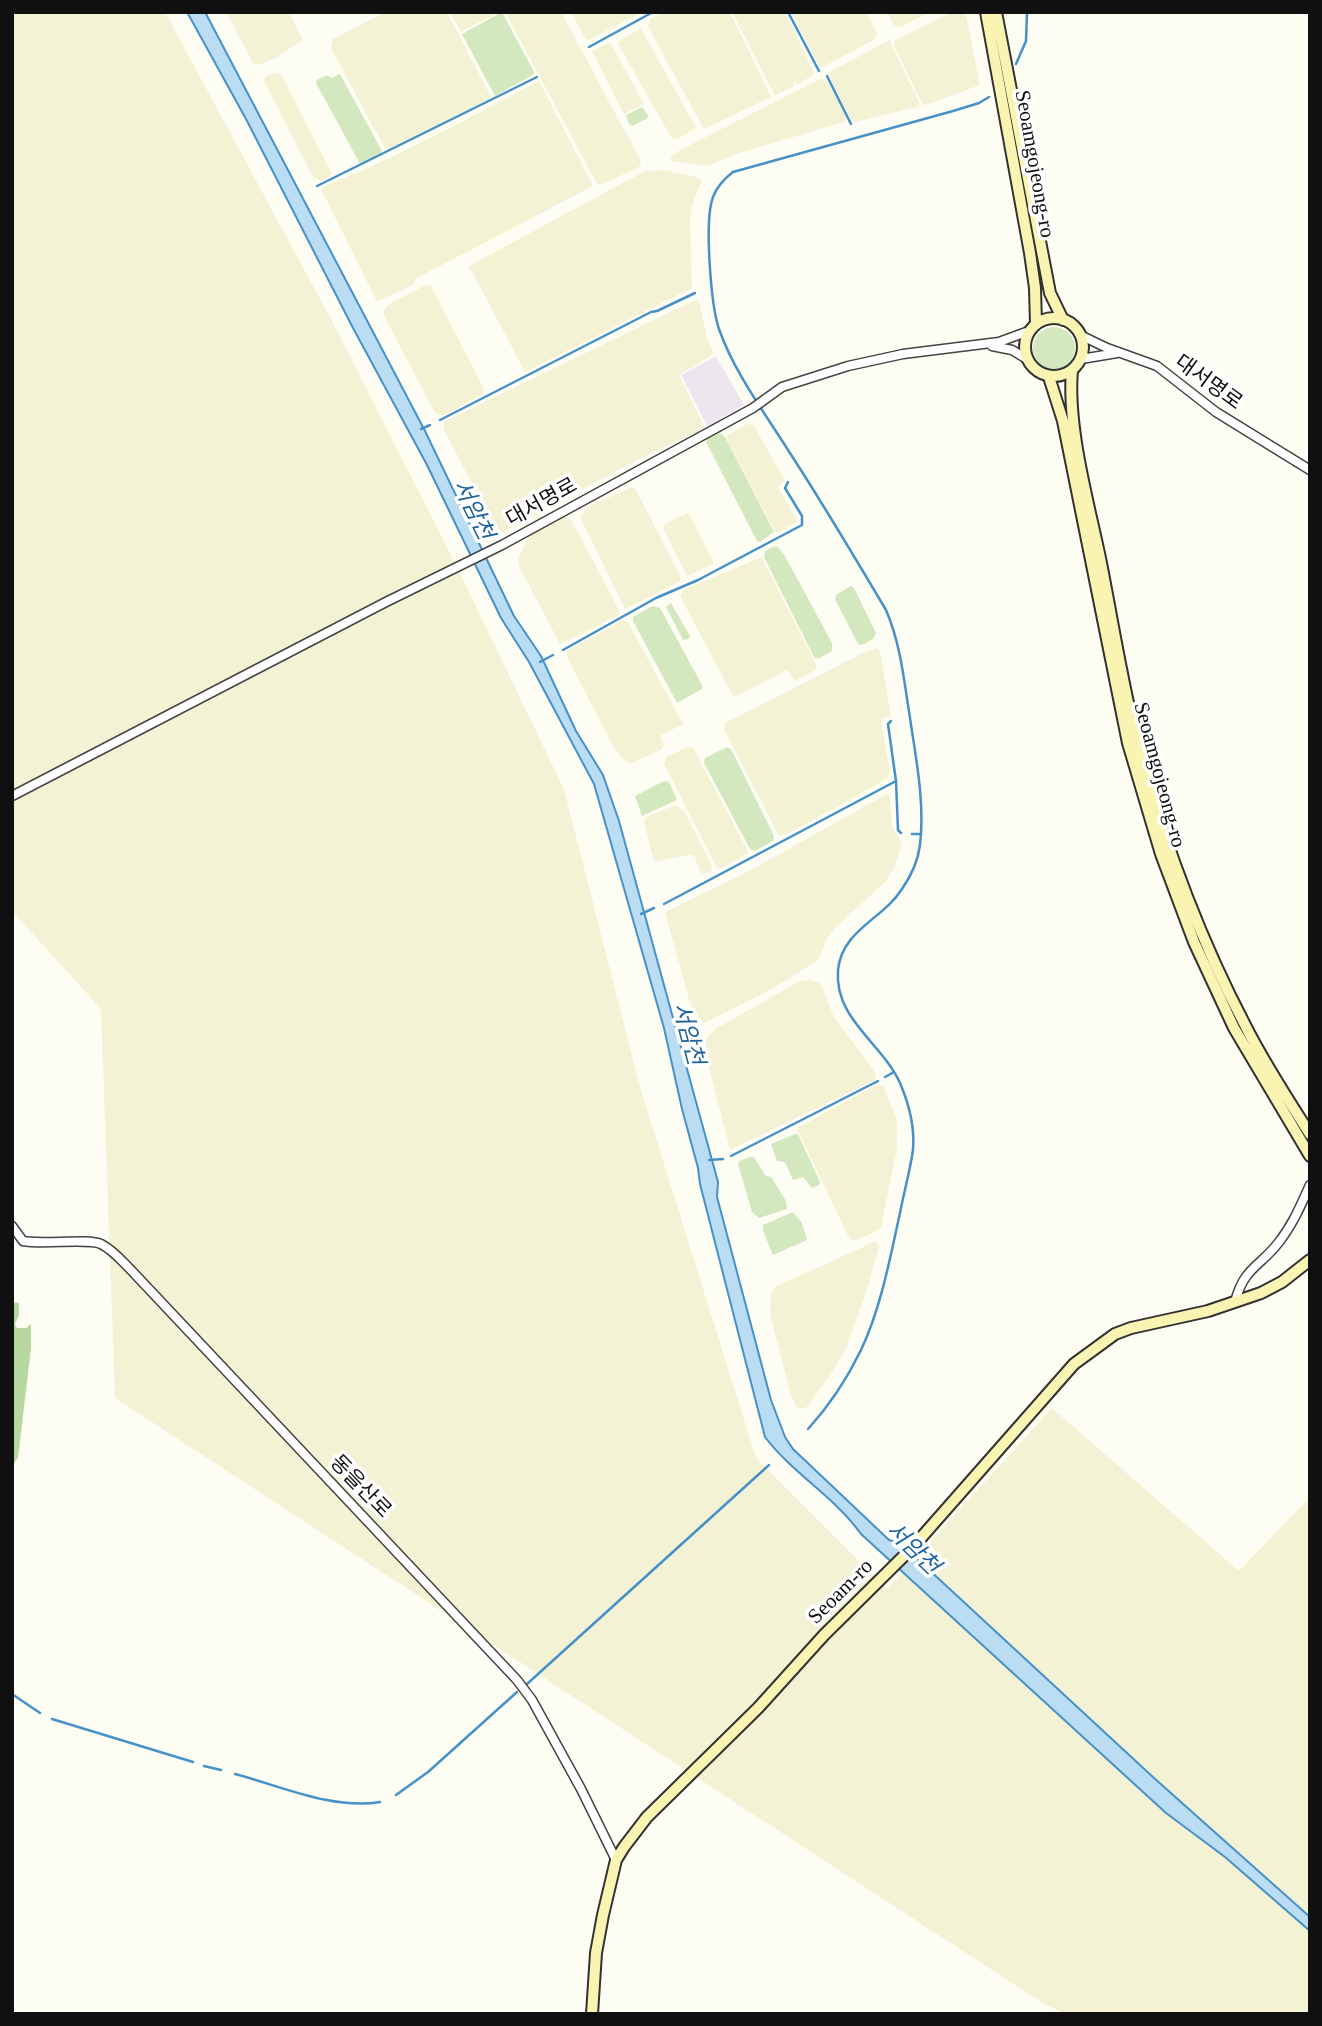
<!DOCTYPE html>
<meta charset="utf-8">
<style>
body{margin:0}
#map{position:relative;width:1322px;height:2026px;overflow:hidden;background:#fefdf4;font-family:"Times New Roman",serif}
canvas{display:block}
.frame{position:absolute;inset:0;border:14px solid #101010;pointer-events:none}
</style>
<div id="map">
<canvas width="1322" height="2026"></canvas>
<div class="frame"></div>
</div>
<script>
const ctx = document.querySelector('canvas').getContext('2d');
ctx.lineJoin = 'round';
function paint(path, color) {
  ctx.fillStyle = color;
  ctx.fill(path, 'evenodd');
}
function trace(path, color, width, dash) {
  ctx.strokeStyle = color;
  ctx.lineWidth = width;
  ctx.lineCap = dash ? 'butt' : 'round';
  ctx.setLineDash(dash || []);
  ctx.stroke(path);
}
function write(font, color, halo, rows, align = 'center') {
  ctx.font = font + ' "Times New Roman","Noto Sans KR",serif';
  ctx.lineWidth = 7;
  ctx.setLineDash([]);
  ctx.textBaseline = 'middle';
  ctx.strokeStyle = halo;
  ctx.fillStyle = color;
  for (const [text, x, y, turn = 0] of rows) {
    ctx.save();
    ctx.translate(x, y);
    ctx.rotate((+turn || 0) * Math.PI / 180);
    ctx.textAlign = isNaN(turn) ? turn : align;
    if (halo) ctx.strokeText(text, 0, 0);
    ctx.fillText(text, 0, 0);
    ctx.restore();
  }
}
paint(new Path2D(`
 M716,356L744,405L707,426L681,375Z`), '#ede6ee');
paint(new Path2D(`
 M12,12H165L333,323L453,559L564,789L640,1087L756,1458L887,1589L1052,1408L1239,1571L1310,1497V2014H1065L1041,2002L115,1398L101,1009L12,911Z
 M226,12H289L303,40L275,58L262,64L254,65Z
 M385,12H447L490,95L489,99L388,150L385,149L331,48L333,39Z
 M450,12H499L461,32Z
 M505,12H561L640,159L641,164L638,168L602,184H597Z
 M571,12H643L589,40L585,38Z
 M663,12H730L771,97L704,129L648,27L650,19Z
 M732,12H785L815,74L798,84L793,82L794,86L775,96Z
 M791,12H866L877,33L875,39L823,67L819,66Z
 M887,12H929L900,27L894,26Z
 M952,12L966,14L980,85L926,105L922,104L894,46L895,40Z
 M641,28L696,128L679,138L672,139L617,42Z
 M889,40L920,104L918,107L855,122L851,119L828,73Z
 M610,42L644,104L624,114L592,51Z
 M278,72L283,78L332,174L325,179L320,181L313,177L264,81L266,76Z
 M820,79H824L829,83L846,115L847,118L844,122L736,154L708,166L670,161L672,156L680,150Z
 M539,81L593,186L415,279L413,285L378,301L375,298L321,189L325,186L381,162L454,126Z
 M663,170L696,177L702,180L692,205L690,218L692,288L525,372L469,266L645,171Z
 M426,285L431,286L484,389L483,394L445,415H438L434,411L383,314L386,307L393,302Z
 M695,300L699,301L707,338L714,354L679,375L704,426L701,430L641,458L502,533L494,526L443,428L445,421Z
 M749,423L754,426L785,480L779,486L780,491L798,521L779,532H775L726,438L729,434Z
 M631,487L635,488L681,578L679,582L625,609L580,517L588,507Z
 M687,513L690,515L713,561V564L687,576L663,528L665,524Z
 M563,517H568L572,521L619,610V615L560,644L519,566L518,559L530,533L542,525Z
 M759,558H762L817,666L816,670L795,681L787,670L741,694L733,696L680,596L684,590Z
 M622,620L628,622L683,724L660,736L664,745L662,749L630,764L622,758L614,748L567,657V651Z
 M877,648L880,651L890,710V716L881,720L890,772L887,778L874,786L791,832L779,836L734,749L724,729L725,723L865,652Z
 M688,747L693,748L748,851L747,854L721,868H717L664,764L666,757Z
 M887,794L890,796L892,827L902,843L895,866L886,881L834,929L827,938L819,958L815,962L772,989L704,1023L691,1007L665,912L749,871Z
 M673,806H678L684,811L712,866L711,871L704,874L700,872L695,857L692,854L660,861L656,862L653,858L644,821L646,817Z
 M809,980L820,983L834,1017L876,1073L875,1080L730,1150L705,1052L707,1037L717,1028L800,981Z
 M883,1085L897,1120V1149L881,1227L877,1231L853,1241L849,1238L798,1131L799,1127L874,1086Z
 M876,1241L879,1247L867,1289L847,1346L834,1370L809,1404L806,1408L798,1409L791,1396L770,1314L771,1293L775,1287Z`), '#f4f2d5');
paint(new Path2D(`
 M500,13L503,14L534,72V74L495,96L462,34Z
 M340,74L382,151V153L360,164L316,83L317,80L327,75L331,78Z
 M642,107L648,115V118L632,126L629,124L626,115Z
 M1033 348a21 21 0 1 1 42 0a21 21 0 1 1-42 0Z
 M720,433L725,437L774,532L760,542L757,541L706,442L707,438Z
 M774,546L778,547L785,556L832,643V651L818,659L814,657L764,557L765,551Z
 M851,586L854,588L876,633L873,639L862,645L858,644L835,599L836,595Z
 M671,603L690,636L689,639L683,640L666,607Z
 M652,606L660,608L702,685V689L677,703L633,621V617Z
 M727,747L731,749L774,836L773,841L755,851L750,849L704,763L705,758Z
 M664,781L669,782L677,800L642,816L635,796Z
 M795,1134H798L820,1182L819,1185L812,1188L803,1177L793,1180L785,1162L777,1161L771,1144Z
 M749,1157H754L765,1175L772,1178L786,1201L787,1209L784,1210L759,1218L752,1212L738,1164L740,1161Z
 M793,1212L802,1223L807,1240L773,1255L763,1231V1225Z`), '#d3e8bf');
paint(new Path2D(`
 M12,1302L19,1303V1315L15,1324L17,1328H26L31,1324V1348L18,1458L12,1466Z`), '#b7d89f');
const water = new Path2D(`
 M187,12H205L425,431L514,616L541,656L576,731L603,775L619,821L718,1182L717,1197L771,1400L785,1437L793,1449L889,1540L900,1543L1154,1778L1310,1917V1931L1225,1857L1166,1813L861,1534C835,1497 793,1474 765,1437L700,1184L698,1168L682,1109L664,1028L594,784L529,662L501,618L427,465L353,328L246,119Z`);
paint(water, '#bbddf3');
trace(water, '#4691c7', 2);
trace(new Path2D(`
 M788,12L819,71
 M589,47L653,12
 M1016,64L1026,41L1027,12
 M827,76L851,124
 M317,186L537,77
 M440,420L651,312L657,311L695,293
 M421,429L430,425
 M563,650L656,598L698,580L802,525V516L785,488L788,482
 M540,662L553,655
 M891,721L888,724L896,781L898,830L901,833
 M912,834H921
 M664,904L896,781
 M641,914L654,908
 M885,1077L894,1072
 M731,1156L878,1081
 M709,1160L723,1159
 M808,1429C829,1406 847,1379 861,1350C881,1308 890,1258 900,1213C904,1192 910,1171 913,1150C915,1127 909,1104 900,1083C882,1043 834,1019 838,970C842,930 883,919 902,889C911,876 918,861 920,845C925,803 916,759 910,718C904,681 901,645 886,610C854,556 822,502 788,450C764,412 734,372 719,329C711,305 704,221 713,197C717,186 724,179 733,172L953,111L979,103L989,97
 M527,1684L769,1465
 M12,1694L40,1713
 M52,1719L193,1762
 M204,1766L221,1770
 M235,1774C281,1786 332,1810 380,1802
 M396,1795L428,1772L517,1692`), '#4691c7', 2.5);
const street = new Path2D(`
 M1080,335L1107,348L1157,366L1216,412L1310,470
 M992,346L1012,350L1027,359
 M1081,359L1117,353
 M12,796L386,602L502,545L753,408L782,387L848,366L903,354L999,342L1029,331
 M12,1226L23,1241C43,1245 88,1238 101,1244C113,1250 122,1261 131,1270L517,1680L532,1700L581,1789L616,1860
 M1235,1302C1244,1267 1260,1267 1279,1242C1293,1224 1301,1205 1310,1185`);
const secondary = new Path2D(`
 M986,12L1030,253L1035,288L1036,324
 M996,12L1050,293L1063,320
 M1025 347a29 29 0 1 1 58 0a29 29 0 1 1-58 0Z
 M1072,370C1067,427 1088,501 1100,558C1113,623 1123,690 1140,754C1166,848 1200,939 1245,1025C1264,1063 1287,1098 1310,1134
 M1049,377L1063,421L1128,743L1161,854L1194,942L1234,1028L1310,1156
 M592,2014L596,1953L603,1915L616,1860L624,1847L647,1817L758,1708L824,1635L912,1548L1074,1364L1115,1334L1131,1328L1208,1311L1261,1293L1282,1282L1310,1260`);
trace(street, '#434343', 11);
trace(secondary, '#323232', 14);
trace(street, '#fff', 8);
trace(secondary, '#faf4b3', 10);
write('21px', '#101010', '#fff', [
 ["Seoamgojeong-ro",1034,164,80],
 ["대서명로",1208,383,36],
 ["대서명로",542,503,-29],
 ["Seoamgojeong-ro",1159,775,75],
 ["동을산로",360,1487,46],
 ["Seoam-ro",841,1592,-45]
]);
write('italic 23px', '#1f639d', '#fff', [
 ["서암천",472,510,64],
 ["서암천",687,1034,75],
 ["서암천",912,1549,44]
]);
</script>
